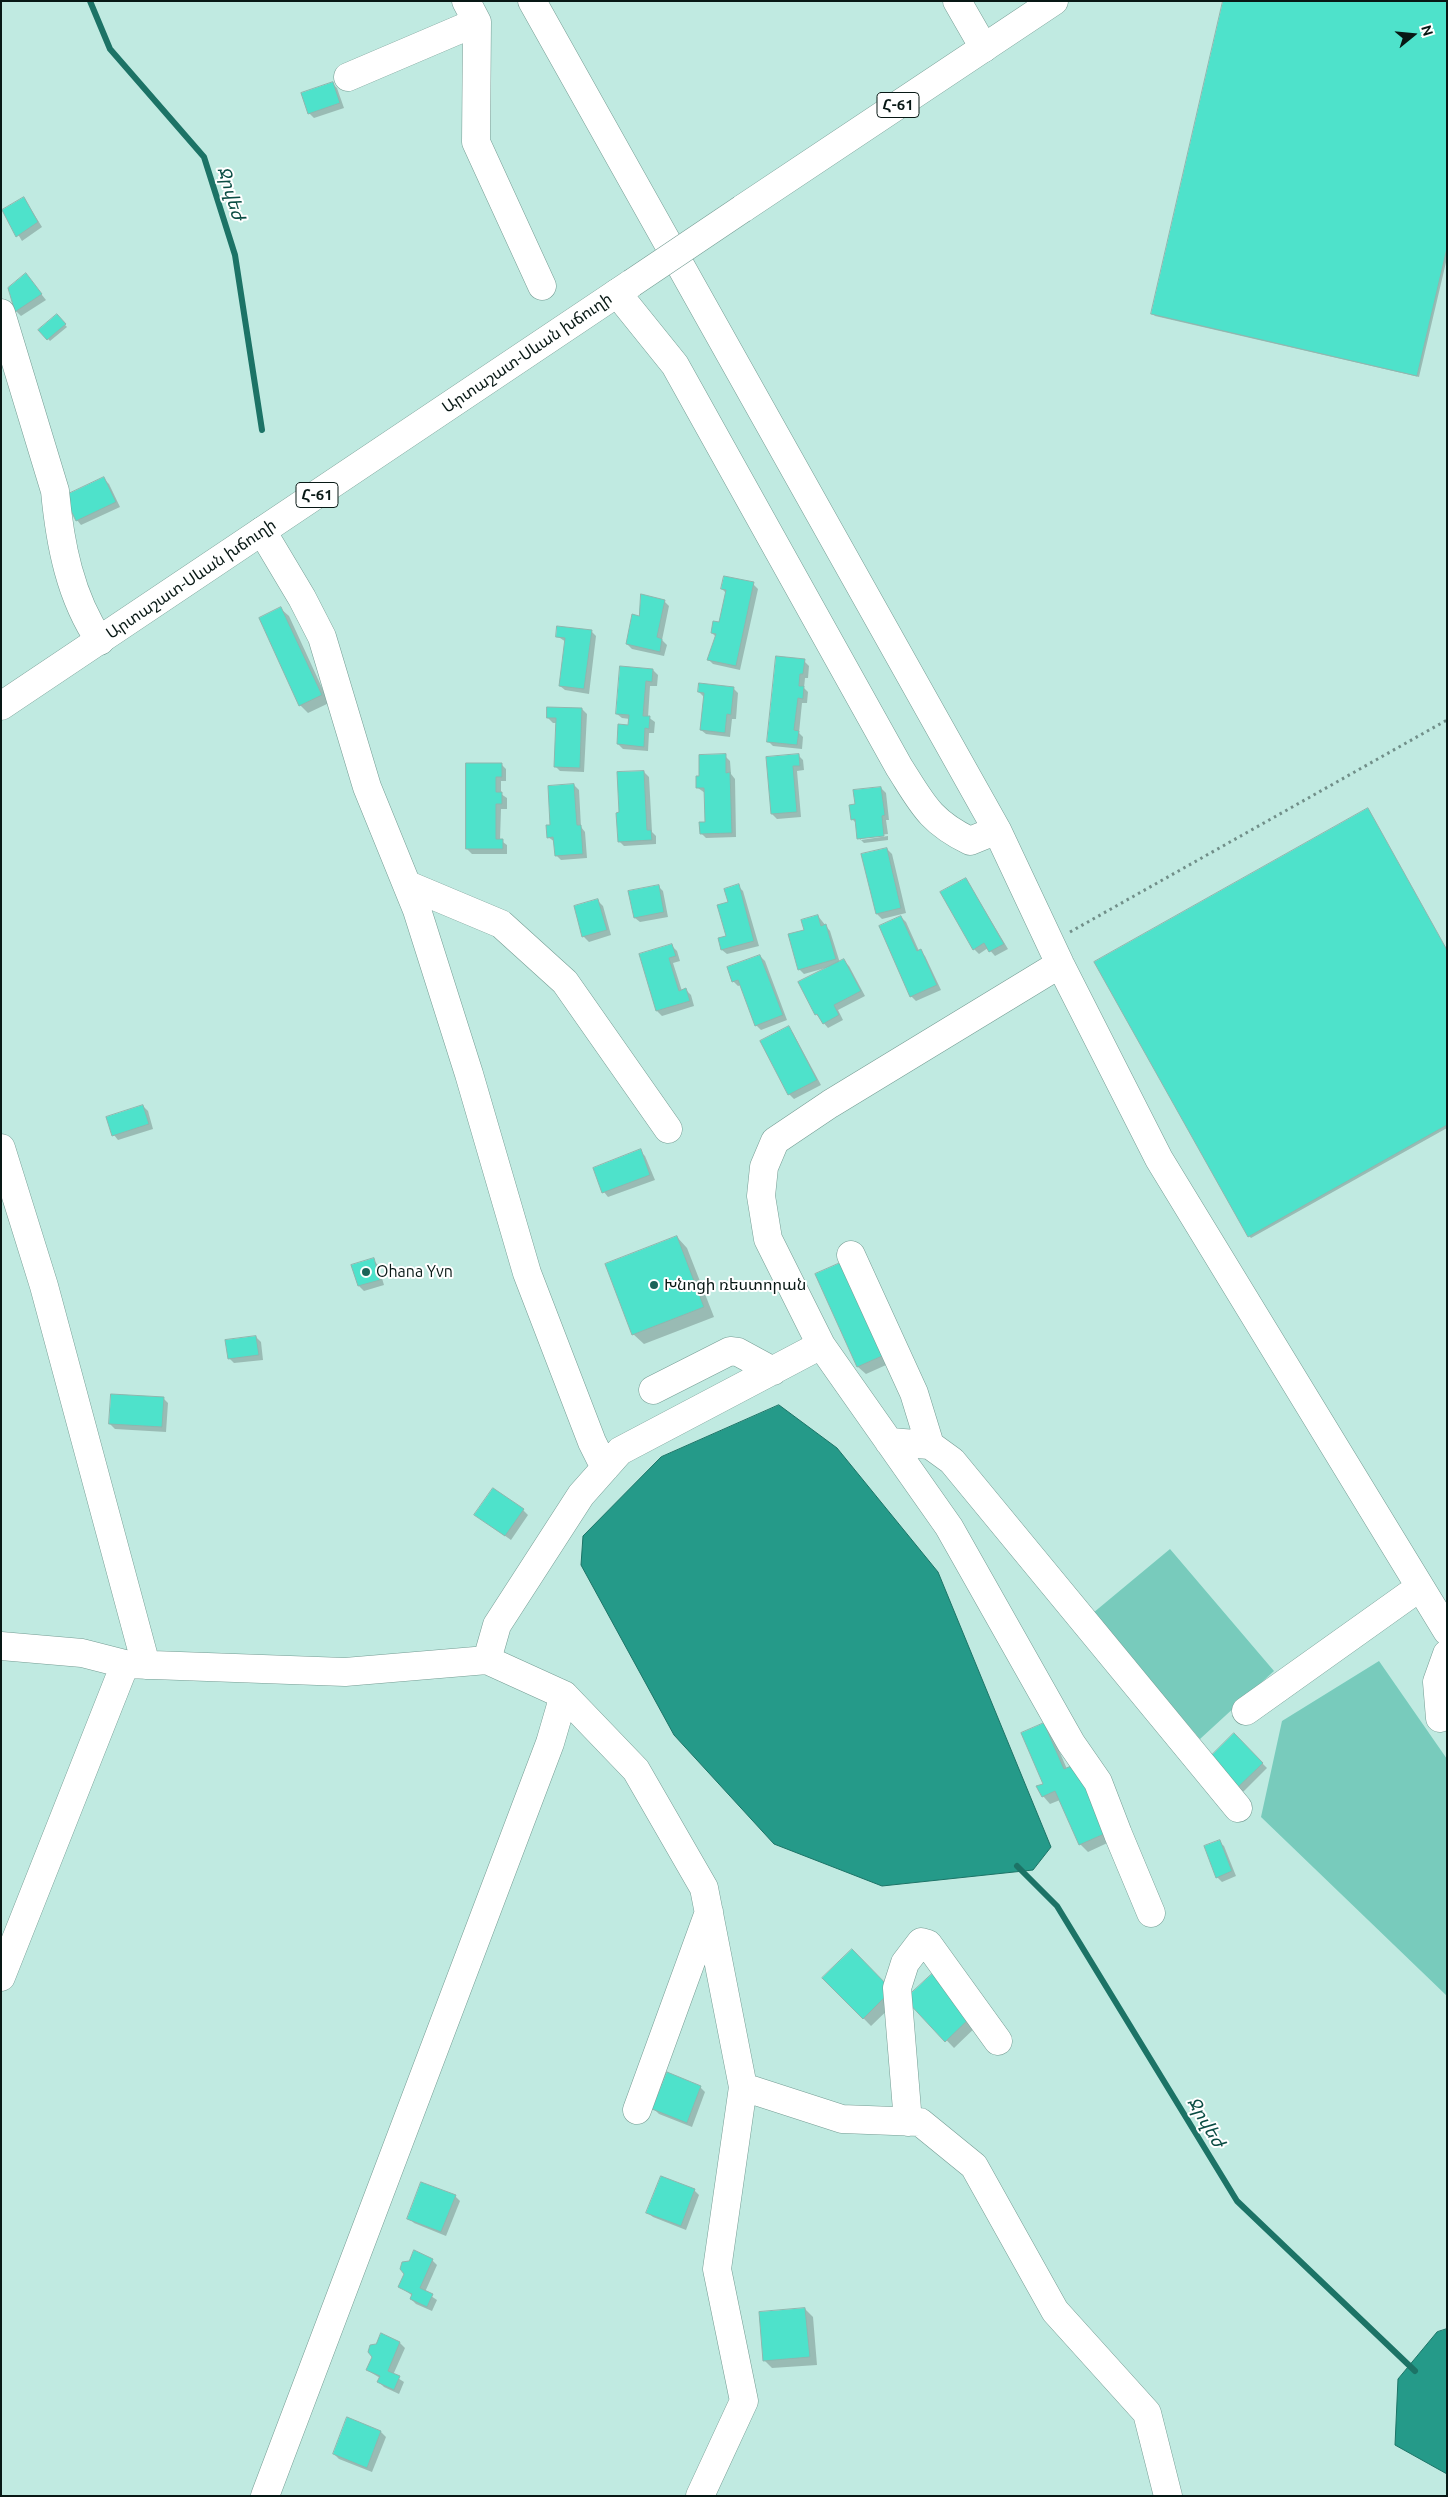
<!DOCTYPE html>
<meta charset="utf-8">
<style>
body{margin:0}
#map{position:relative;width:1448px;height:2497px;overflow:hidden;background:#c0eae1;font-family:Ubuntu,sans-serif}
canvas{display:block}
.frame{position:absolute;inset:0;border:2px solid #081815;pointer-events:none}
.north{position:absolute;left:1388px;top:10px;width:50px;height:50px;-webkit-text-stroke:4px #fff;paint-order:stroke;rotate:73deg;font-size:14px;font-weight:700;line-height:20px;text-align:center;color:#081815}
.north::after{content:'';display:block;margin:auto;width:18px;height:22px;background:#081815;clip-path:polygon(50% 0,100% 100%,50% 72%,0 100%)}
</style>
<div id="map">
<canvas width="1448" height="2497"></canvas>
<div class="frame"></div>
<div class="north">N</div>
</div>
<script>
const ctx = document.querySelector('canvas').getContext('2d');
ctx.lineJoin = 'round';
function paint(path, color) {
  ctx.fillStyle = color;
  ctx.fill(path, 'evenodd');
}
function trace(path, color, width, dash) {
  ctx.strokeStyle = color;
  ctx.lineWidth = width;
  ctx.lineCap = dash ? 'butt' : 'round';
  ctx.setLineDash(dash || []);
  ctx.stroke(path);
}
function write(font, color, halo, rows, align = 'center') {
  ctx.font = font + ' Ubuntu,"Noto Sans Armenian",sans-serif';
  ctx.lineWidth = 4;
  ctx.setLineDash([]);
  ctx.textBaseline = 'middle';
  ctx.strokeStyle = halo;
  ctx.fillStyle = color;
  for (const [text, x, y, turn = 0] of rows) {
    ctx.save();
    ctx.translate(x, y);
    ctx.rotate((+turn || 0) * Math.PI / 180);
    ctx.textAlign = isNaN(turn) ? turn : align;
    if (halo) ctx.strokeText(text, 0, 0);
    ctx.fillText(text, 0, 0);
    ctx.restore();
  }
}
paint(new Path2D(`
 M1170,1549L1274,1671L1200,1739L1093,1613Z
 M1379,1661L1447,1759V1996L1261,1817L1282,1721Z`), '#78cbbc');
const water = new Path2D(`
 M779,1405L837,1448L938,1572L1051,1847L1033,1870L882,1886L774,1844L674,1735L581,1565L583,1536L661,1457Z
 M1447,2329V2474L1395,2445L1398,2379L1437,2332Z`);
paint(water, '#259a89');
trace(water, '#1c7366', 1);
paint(new Path2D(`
 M1447,1V258L1419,377L1155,316L1153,314Z
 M332,83L337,88L344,108L314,118L309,113Z
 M24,198L42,227L22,241L4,211Z
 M30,280L46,300L21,316L16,311L9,289Z
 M57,316L67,327L50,341L40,330Z
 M104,479L109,484L120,507L81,525L77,520Z
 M753,584L758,589L740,670L713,664L708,659L716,637L712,633L720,623L726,593L722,589Z
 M664,601L669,606L662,640L667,645L664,656L632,649L627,644L640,617Z
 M281,609L289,616L329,703L308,713L300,705Z
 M591,631L596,636L589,694L565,690L560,686L566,642L557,636Z
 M804,661L809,666L808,678H805L804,688L808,692L807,703H802L799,733L803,737L802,749L773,746L768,741Z
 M653,670L658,675L657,686H650L648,717L655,722L654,733H649L648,751L623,749L618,744L629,726L630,719L622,718L617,714Z
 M733,688L738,693L736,719H732L730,737L706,734L701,730L704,697L699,692Z
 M582,709L587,714L584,772L560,771L555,766L557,723H553L548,718Z
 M798,755L803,760L804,770L797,771L801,817L777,819L772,814L767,758Z
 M725,756L730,761L731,774L735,779L736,837L706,838L701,833L706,824L705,793L698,788L701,777Z
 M468,764H501L506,769V781H501V794L507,798V809H501L500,840L507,845V854H472L467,849Z
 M644,772L649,777L652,832L656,836V844L624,846L619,841L621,814Z
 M574,785L579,790L581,827L585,832L587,858L561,860L556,855L555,842L548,837Z
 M881,788L886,793L889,820H886L888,834L861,837V840L888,836V840L864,843L859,838L856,823L852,819L857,805Z
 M887,849L892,854L906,913L882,919L877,914Z
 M966,879L1008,949L995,956L988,948L979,954L974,949Z
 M658,886L663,891L668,917L640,922L635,918Z
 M738,886L743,891L759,946L727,954L722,950L727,937Z
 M598,901L603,906L611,935L589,942L584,937L575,907Z
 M818,916L830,931L840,963L844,961L849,966L865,996L838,1010L843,1020L828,1028L816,1014L829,967L804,974L799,969L805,931Z
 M901,917L906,922L919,951L925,956L941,990L916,1001L911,996Z
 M672,946L677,951L680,961L673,963L682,991L686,990L691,995L694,1006L662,1016L657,1011L640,955Z
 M1447,950V1128L1251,1238L1249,1236Z
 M760,956L765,961L787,1020L761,1030L756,1025L741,985L738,986L733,981Z
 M788,1028L793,1033L821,1085L794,1099L789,1094Z
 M143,1106L148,1111L153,1129L118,1140L114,1135Z
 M640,1151L645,1156L655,1180L608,1197L604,1192Z
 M677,1237L687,1248L714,1317L644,1344L633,1334Z
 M373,1260L378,1265L384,1285L364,1291L359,1286L353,1266Z
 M817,1275L895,1361L866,1374L858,1367Z
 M256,1337L261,1342L263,1360L234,1363L229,1358Z
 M163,1398L168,1403L166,1432L115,1429L110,1424Z
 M523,1510L528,1515L511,1540L481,1519Z
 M1043,1725L1051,1732L1067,1769L1118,1838L1088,1852L1080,1844L1060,1800L1050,1804L1043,1796Z
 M1234,1735L1267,1768L1240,1795L1207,1762Z
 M1219,1842L1224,1846L1236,1876L1222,1882L1217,1877Z
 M824,1978L899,1999L871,2026Z
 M907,1999L980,2023L954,2048Z
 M700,2087L705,2092L692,2127L659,2114L654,2109Z
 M694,2190L699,2195L686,2230L653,2217L648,2213Z
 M455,2196L460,2201L446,2236L414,2223L409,2218Z
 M432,2260L437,2265L425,2292L437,2300L432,2311L416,2304L411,2299L413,2296L400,2287Z
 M805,2309L813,2317L817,2365L772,2368L764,2360Z
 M382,2335L400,2343L405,2348L393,2375L404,2382L399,2394L384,2387L379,2382L380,2378L367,2370Z
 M381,2432L386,2437L372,2472L339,2459L334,2454Z`), '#0003');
trace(new Path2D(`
 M90,1L110,49L204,157L235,255L262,430
 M1017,1866L1057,1906L1237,2201L1415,2371`), '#1c7366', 6);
const building = new Path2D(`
 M1223,1H1447V248L1417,376L1151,314Z
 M333,82L340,103L308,114L301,93Z
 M24,197L38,222L16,237L2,210Z
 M26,273L42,294L15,312L8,288Z
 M57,314L66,324L47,340L38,330Z
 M104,477L116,502L76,521L64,496Z
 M724,576L754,582L736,666L707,660L716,634L711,633L713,621L719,622L726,590L721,589Z
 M641,594L665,600L657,637L662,639L660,652L626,644L632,614L639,616Z
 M281,607L322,695L299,706L259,618Z
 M557,626L592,630L584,689L559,686L565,638L556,637Z
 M776,656L805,659L803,674H800L799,686H804L803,699L798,698L794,730L799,731L797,745L767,742Z
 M620,666L653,669L652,682L646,681L643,716H650L649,729L645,728L644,747L617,744L618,724L628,725L629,715L616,714Z
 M699,683L734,687L731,715L727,714L725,733L700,730L704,693L698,692Z
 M547,707L582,708L580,768L554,767L556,718H547Z
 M726,754V773L730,772L732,833L700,834L699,822H705L704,788H696V776H699V755Z
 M799,754L800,766H793L797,812L771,814L766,757Z
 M466,763H502V777H496V792H502V804H496V839H503V849H466Z
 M644,771L647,830H651L652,840L618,842L616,813L619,812L617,772Z
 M574,784L577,825H581L583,854L555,856L553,837L547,838L546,825H550L548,786Z
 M881,787L885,815L882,816L884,836L857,839L855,819L851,820L849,805L855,804L853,790Z
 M1368,808L1447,950V1125L1248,1237L1094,962Z
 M887,848L901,908L876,914L861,854Z
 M966,878L1004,944L989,952L984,943L973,950L940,892Z
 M739,884L754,941L721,950L718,938L726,936L717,905L728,902L724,889Z
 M659,885L664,912L634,918L628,891Z
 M598,899L607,930L582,937L574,906Z
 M818,915L821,926L826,924L836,959L798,970L788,934L804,930L801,920Z
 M901,916L917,951L921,949L937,985L910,997L879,926Z
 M672,944L676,956L669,958L679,991L686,988L690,1001L656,1011L639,954Z
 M760,955L783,1015L755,1026L738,980L732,982L727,967Z
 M844,959L861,991L834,1005L839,1015L823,1024L817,1014L815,1015L798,982Z
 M789,1026L817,1080L788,1095L760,1041Z
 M143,1105L149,1124L112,1136L106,1117Z
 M641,1149L650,1175L602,1193L593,1168Z
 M677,1236L704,1307L632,1335L605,1264Z
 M374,1258L380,1280L358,1286L351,1265Z
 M847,1260L889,1353L857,1367L815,1274Z
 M256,1336L259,1355L228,1359L225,1340Z
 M111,1394L164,1397L162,1427L109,1424Z
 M493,1488L524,1509L505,1536L474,1515Z
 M1044,1723L1064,1769L1081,1762L1111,1831L1079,1845L1055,1791L1042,1797L1036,1786L1043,1784L1021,1733Z
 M1234,1733L1263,1763L1234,1791L1205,1762Z
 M1220,1840L1232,1871L1216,1878L1204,1846Z
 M852,1949L892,1990L863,2019L822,1978Z
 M933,1973L973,2015L945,2042L905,1999Z
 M667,2072L701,2086L687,2123L652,2109Z
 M661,2176L695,2189L681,2226L646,2213Z
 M421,2182L456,2195L441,2232L407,2219Z
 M414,2250L433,2259L420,2288L433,2294L427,2307L410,2299L412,2294L398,2287L404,2274L400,2269L402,2262L409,2261Z
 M805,2308L810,2357L763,2361L759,2312Z
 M381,2333L400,2342L388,2371L400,2376L394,2390L377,2382L380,2376L366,2370L372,2357L368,2352L370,2345L376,2344Z
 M347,2417L381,2431L367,2468L333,2454Z`);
paint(building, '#4ee2cb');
trace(building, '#8eb6ae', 1);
const minor = new Path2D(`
 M466,1L477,22L476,142L542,286
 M532,1L997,830L1060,964L1159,1159L1447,1631
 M957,1L984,48
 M348,77L477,22
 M617,293L675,365L899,767C922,803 929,821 970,841L997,830
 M1,313L55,491C60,544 70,597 100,641
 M262,531L302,598L322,637L367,787L417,910L469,1074L527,1273L592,1442L605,1468
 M408,885L501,924L565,982L668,1129
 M1,1148L44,1286L146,1665
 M851,1255L914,1393L930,1445
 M821,1345L949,1527L1071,1743L1098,1782L1118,1834L1151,1913
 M653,1390L730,1351L738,1352L773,1371
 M889,1442L930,1445L952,1461L1238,1808
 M1,1646L82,1653L125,1664L345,1672L487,1660L564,1695L636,1770L704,1888L743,2087L717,2269L744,2401L700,2496
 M487,1660L497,1625L581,1495L620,1451L821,1345L768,1239L761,1196L764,1167L775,1141L830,1104L1060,964
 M1246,1711L1420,1587
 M1440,1718L1437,1682L1447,1654
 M1,1977L125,1664
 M743,2087L842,2119L920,2122L974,2166L1055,2311L1147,2413L1168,2496
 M637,2110L709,1912
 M908,2122L897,1988L905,1963L921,1942L928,1944L998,2041
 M265,2496L550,1743L564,1695`);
const major = new Path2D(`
 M742,209L1054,1
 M1,706L632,283`);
trace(minor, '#749c93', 29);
trace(major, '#749c93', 29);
trace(new Path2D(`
 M1070,932L1447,720`), '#718f89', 3, [2.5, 4]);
trace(minor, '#fff', 28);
trace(major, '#fff', 28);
const majorBridge = new Path2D(`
 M632,283L742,209`);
trace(majorBridge, '#749c93', 29, []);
trace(majorBridge, '#fff', 28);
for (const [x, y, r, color] of [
 [366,1272,5,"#1b6358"],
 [654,1285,5,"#1b6358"]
]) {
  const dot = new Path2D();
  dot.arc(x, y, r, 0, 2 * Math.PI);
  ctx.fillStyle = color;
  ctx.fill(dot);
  trace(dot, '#fff', 2);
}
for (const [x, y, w] of [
 [898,105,42],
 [317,495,42]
]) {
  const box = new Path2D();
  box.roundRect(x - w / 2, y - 12.5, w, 25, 4);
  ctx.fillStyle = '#fff';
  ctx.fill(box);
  trace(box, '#081815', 1);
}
write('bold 15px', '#081815', null, [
 ["Հ-61",898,105],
 ["Հ-61",317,495]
]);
write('16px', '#081815', '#fff', [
 ["Արտաշատ-Սևան խճուղի",527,353,-34],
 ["Արտաշատ-Սևան խճուղի",191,579,-34]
]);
write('16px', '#081815', '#fff', [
 ["Ohana Yvn",376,1272],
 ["Խնոցի ռեստորան",664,1285]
], 'left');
write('italic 18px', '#0a4c43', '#fff', [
 ["Ջրվեժ",231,193,73],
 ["Ջրվեժ",1206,2122,59]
]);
</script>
